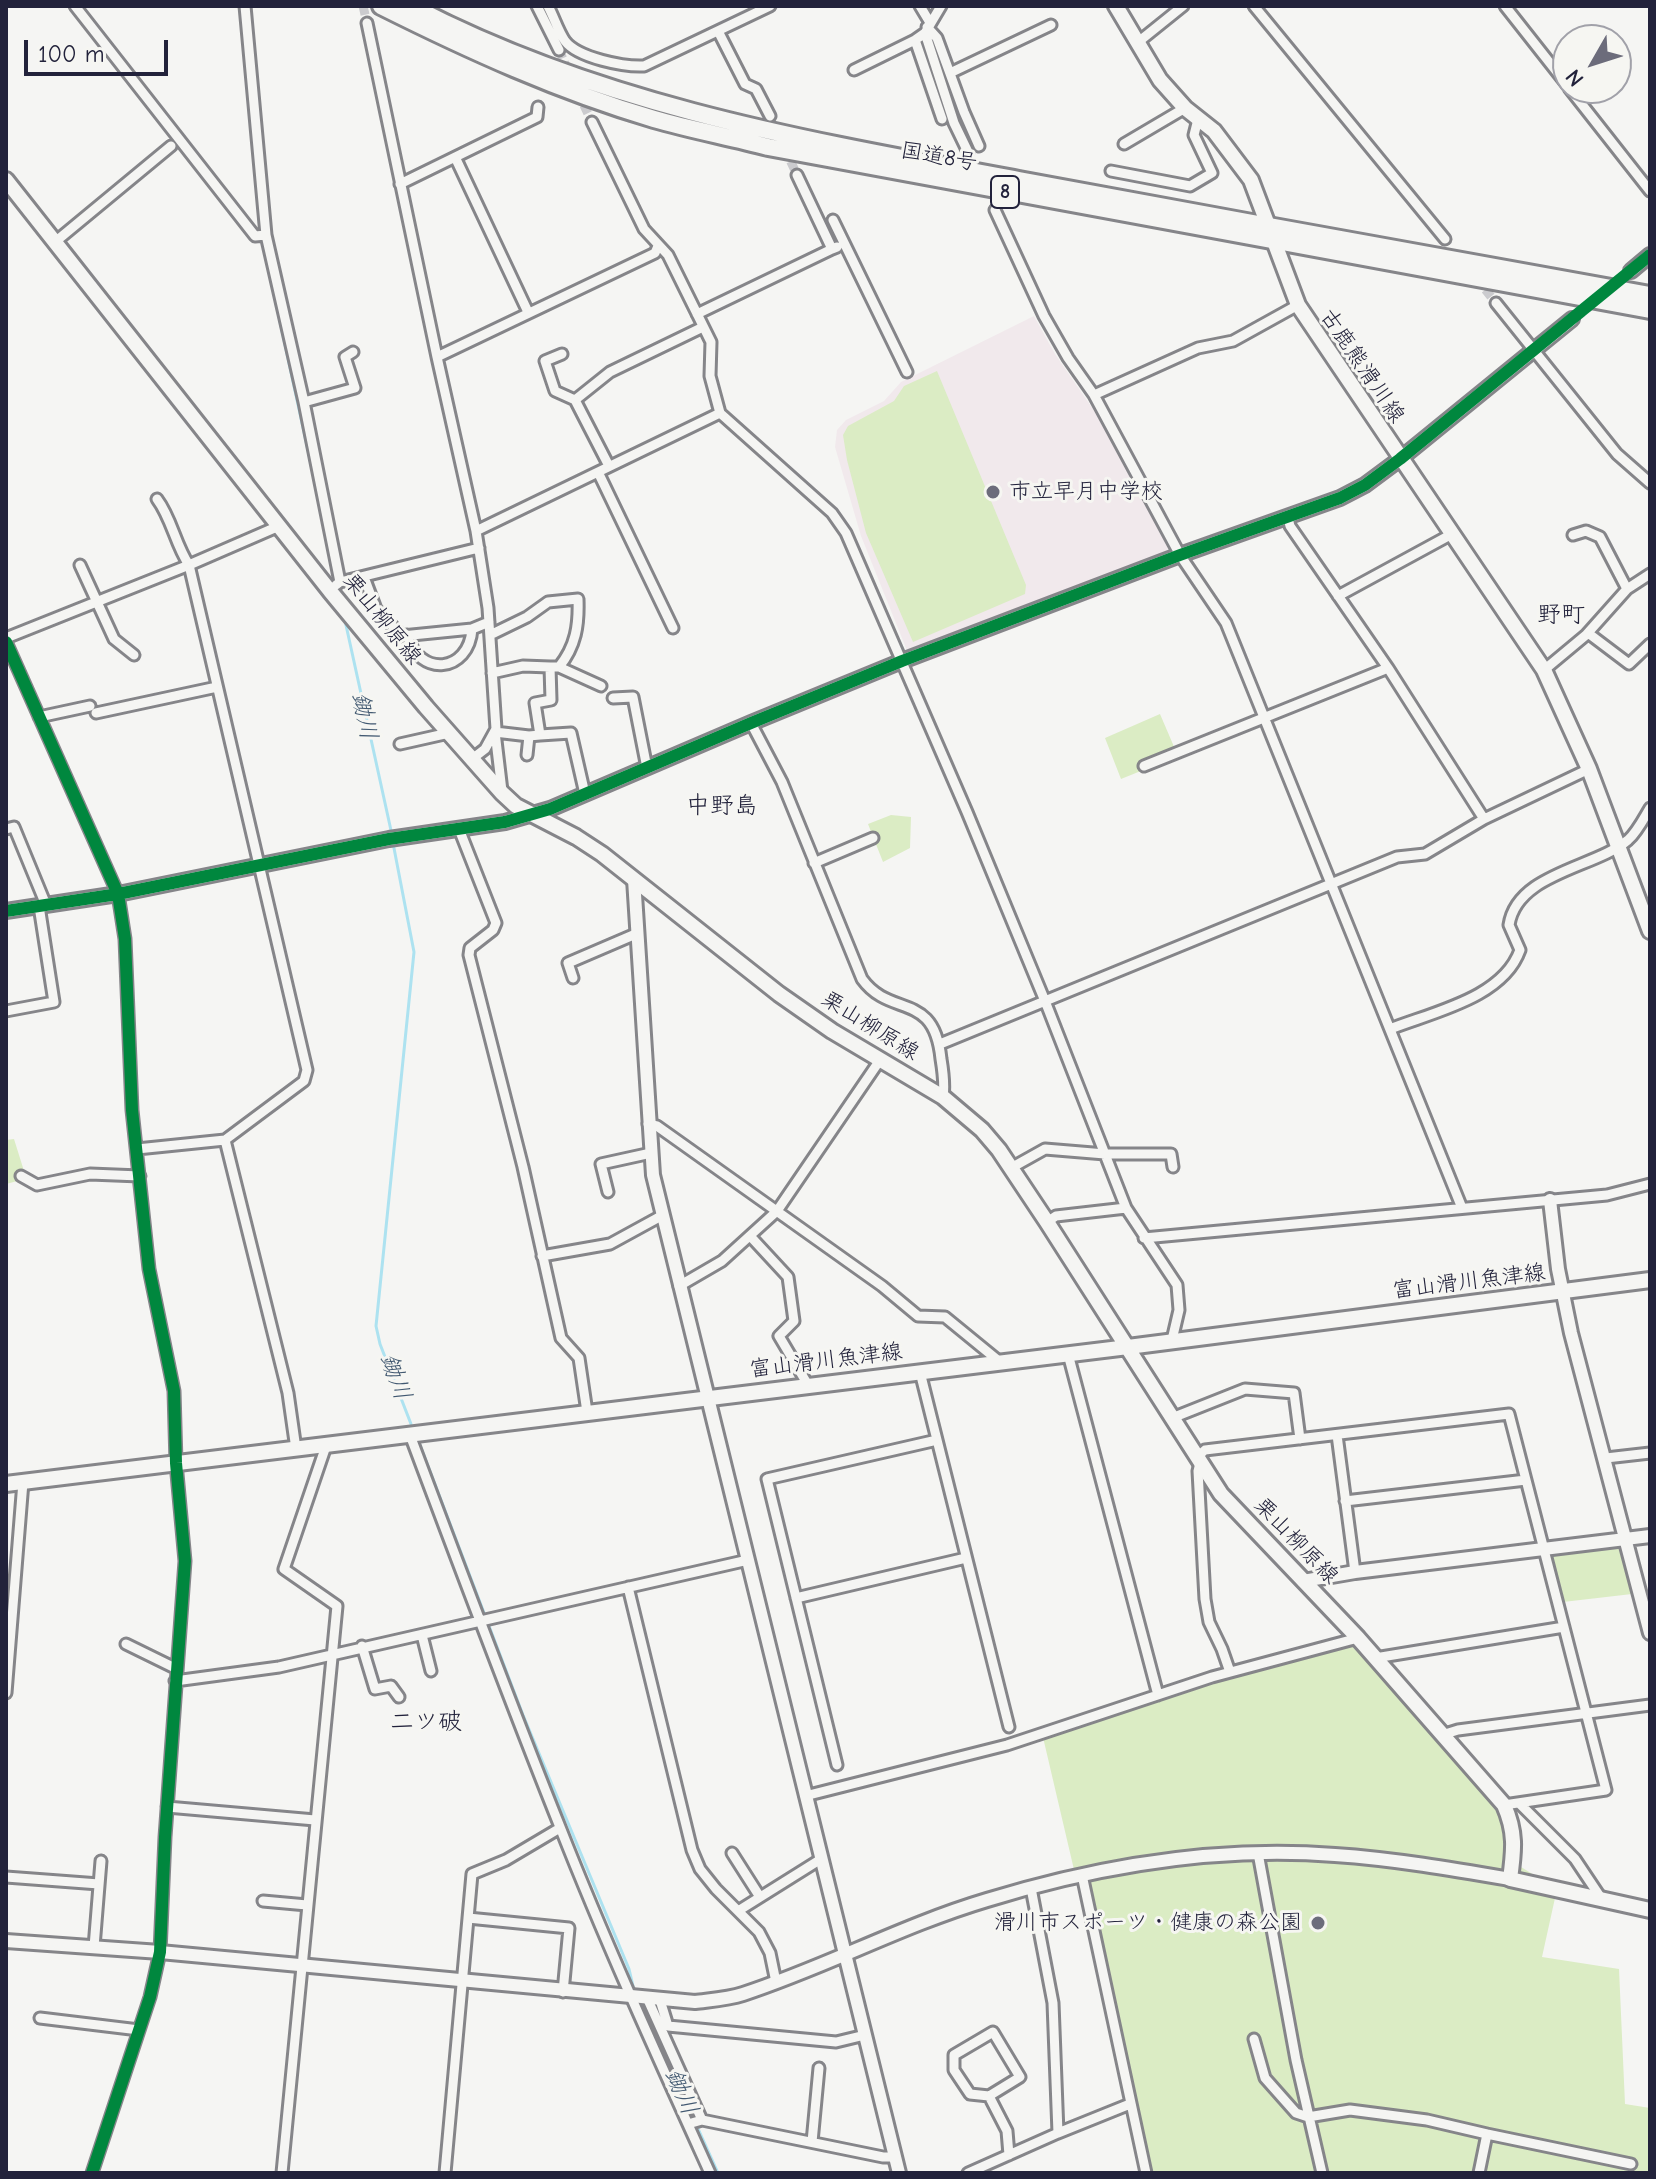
<!DOCTYPE html>
<meta charset="utf-8">
<style>
body{margin:0}
#map{position:relative;width:1656px;height:2179px;overflow:hidden;background:#f5f5f3;font-family:"Comic Neue",sans-serif}
canvas{display:block}
.frame{position:absolute;inset:0;border:8px solid #22223b;pointer-events:none}
.north{position:absolute;left:1552px;top:24px;width:80px;height:80px;box-sizing:border-box;background:#f6f6f2;border:2px solid #a1a1a9;border-radius:50%;rotate:231deg;font-size:22px;font-weight:700;line-height:32px;text-align:center;color:#22223b}
.north::after{content:'';display:block;margin:auto;width:28px;height:36px;background:#6c6c7b;clip-path:polygon(50% 0,100% 100%,50% 72%,0 100%)}
.scale{position:absolute;left:24px;top:40px;width:144px;height:36px;box-sizing:border-box;border:4px solid #22223b;border-top:0;padding-left:10px;font-size:24px;line-height:28px;white-space:nowrap;color:#22223b;-webkit-text-stroke:6px #f6f6f2;paint-order:stroke}
</style>
<div id="map">
<canvas width="1656" height="2179"></canvas>
<div class="frame"></div>
<div class="north">N</div>
<div class="scale">100 m</div>
</div>
<script>
const ctx = document.querySelector('canvas').getContext('2d');
ctx.lineJoin = 'round';
function paint(path, color) {
  ctx.fillStyle = color;
  ctx.fill(path, 'evenodd');
}
function trace(path, color, width, dash) {
  ctx.strokeStyle = color;
  ctx.lineWidth = width;
  ctx.lineCap = dash ? 'butt' : 'round';
  ctx.setLineDash(dash || []);
  ctx.stroke(path);
}
function write(font, color, halo, rows, align = 'center') {
  ctx.font = font + ' "Comic Neue","Klee One",sans-serif';
  ctx.lineWidth = 6;
  ctx.setLineDash([]);
  ctx.textBaseline = 'middle';
  ctx.strokeStyle = halo;
  ctx.fillStyle = color;
  for (const [text, x, y, turn = 0] of rows) {
    ctx.save();
    ctx.translate(x, y);
    ctx.rotate((+turn || 0) * Math.PI / 180);
    ctx.textAlign = isNaN(turn) ? turn : align;
    if (halo) ctx.strokeText(text, 0, 0);
    ctx.fillText(text, 0, 0);
    ctx.restore();
  }
}
paint(new Path2D(`
 M1034,316L1055,354L1095,412L1169,547L1164,555L908,653L861,536L835,447L837,430L846,420L884,401L901,382Z`), '#f1e9ec');
paint(new Path2D(`
 M937,371L1026,585L1025,594L913,642L866,533L847,460L843,435L848,426L894,401L904,386Z
 M1160,714L1178,756L1121,779L1105,738Z
 M891,815L911,817L910,848L883,862L868,824Z
 M14,1139L24,1171L21,1180L6,1184V1140Z
 M1621,1546L1632,1594L1563,1602L1551,1554Z
 M1358,1638L1497,1808L1504,1826L1503,1856L1557,1889L1542,1957L1619,1969L1625,2104L1650,2108V2173H1145L1042,1733Z`), '#dbecc4');
trace(new Path2D(`
 M240,6L256,177
 M258,201L262,239L322,515
 M344,616L392,835
 M393,843L414,952L376,1326L380,1344L411,1424
 M420,1445L523,1715L629,1969L633,1986
 M645,2011L718,2173`), '#ade2f0', 3);
trace(new Path2D(`
 M363,6L367,23
 M559,50L570,75
 M578,93L592,122
 M785,149L797,175
 M1477,279L1496,303`), '#cbcbce', 9, [9, 4.5]);
trace(new Path2D(`
 M1572,319L1631,271`), '#cbcbce', 12, [12, 6]);
const minor = new Path2D(`
 M75,6L255,236L266,235L304,402
 M245,6L266,235
 M537,6L559,50
 M548,6C554,17 558,31 565,41C578,58 624,67 644,66L770,6
 M920,6L929,21
 M941,6L925,33L954,123L968,152
 M1254,6L1445,239
 M1505,6L1568,86
 M367,23L437,357
 M927,27L937,38L964,112L979,146
 M718,31L745,84L756,89L770,116
 M925,33L915,40L942,119
 M1137,43L1183,6
 M854,70L915,40
 M950,73L1051,25
 M1569,88L1650,191
 M592,122L644,229L668,255L711,342L710,376L720,413L832,513L846,533L967,812L1045,1001L1126,1208L1177,1285L1179,1310L1172,1340
 M1124,144L1185,108
 M455,157L528,312
 M1111,171L1190,186L1212,173L1194,135L1198,119
 M797,175L832,249L837,247
 M400,184L537,117L538,107
 M995,210L1044,316L1068,358L1094,395L1180,555L1226,623L1462,1208
 M833,220L907,372
 M55,242L171,146
 M1496,303L1617,454L1650,483
 M697,314L832,249
 M562,354L545,361L555,391L575,400L609,466
 M1094,395L1198,348L1233,341L1298,305
 M575,400L610,372L703,327
 M598,472L673,628
 M1288,518L1290,526L1388,668L1484,819
 M476,531L720,413
 M1573,535L1586,531L1600,537L1627,589
 M80,565L114,639L134,655
 M364,577L376,609L402,636L472,629L489,622
 M340,582L304,402L355,388L345,357L353,352
 M336,585L340,582L479,548
 M1338,596L1452,534
 M1588,633L1629,664L1650,644
 M407,635C419,678 469,673 472,629
 M490,635L527,617L548,602L578,599C579,625 576,646 559,667H550
 M6,638L189,565L279,526
 M6,642L118,894L125,939L132,1110L149,1269L174,1391L176,1463L185,1561L165,1837L160,1952L150,1997L92,2173
 M559,667L601,686
 M1544,670L1586,635L1627,589L1650,574
 M492,673L523,666L550,667L551,700L535,703L540,735L529,736
 M613,698L633,697L647,768
 M96,713L217,687
 M39,717L90,706
 M751,723L782,782L862,979C891,1019 934,990 941,1059C943,1071 945,1084 943,1097
 M540,735L571,733L585,794
 M400,744L449,733
 M472,759L485,749L496,729L488,608L476,531L437,357L655,253L658,246
 M1144,766L1388,668
 M502,791L495,732L529,736L527,755
 M6,829L14,827L46,905
 M459,829L496,923L493,930L470,948L469,955L523,1167L561,1338L579,1358L587,1412
 M814,863L873,838
 M573,978L568,963L638,933
 M6,1011L54,1002L39,906
 M1390,1029C1433,1012 1503,998 1520,950L1509,925C1517,873 1595,868 1628,840C1637,832 1644,818 1650,808
 M940,1044L1397,857L1425,854L1484,819L1589,769
 M648,1124L657,1126L882,1286L918,1316L945,1317L1000,1362
 M225,1140L288,1393L296,1449
 M137,1149L225,1140L304,1081L307,1070L189,565C175,544 172,519 157,499
 M1011,1168L1045,1149L1105,1154H1171L1173,1167
 M21,1176L37,1185L90,1174L140,1176
 M608,1192L601,1164L651,1153
 M1047,1222L1056,1216L1126,1208
 M751,1237L788,1277L794,1321L779,1336L808,1385
 M1144,1238L1607,1195L1650,1184
 M542,1256L610,1244L663,1215
 M679,1286L722,1261L777,1211L880,1060
 M1068,1354L1158,1695
 M920,1372L1009,1727
 M1172,1418L1245,1389L1294,1393L1300,1439
 M410,1435C459,1566 508,1697 560,1827C606,1944 658,2058 710,2173
 M1337,1435L1355,1572
 M1196,1458L1205,1450L1509,1414L1606,1790L1504,1805
 M1606,1458L1650,1453
 M1200,1463L1198,1471L1205,1599L1209,1622L1222,1649L1230,1672
 M1345,1501L1526,1480
 M628,1587L692,1850L700,1869L716,1889L759,1932L770,1953L776,1982
 M796,1598L966,1558
 M422,1635L431,1671
 M126,1644L177,1669
 M362,1646L375,1689L391,1686L399,1697
 M1375,1658L1564,1627
 M175,1681L279,1667L748,1560
 M6,1693L23,1482
 M1442,1735L1458,1730L1650,1705
 M837,1765L767,1479L937,1440
 M805,1796L1007,1745L1212,1677L1358,1638
 M1520,1804L1575,1859L1601,1898
 M167,1807L315,1820
 M732,1853L760,1897
 M1258,1853L1296,2060L1322,2173
 M1082,1875L1146,2173
 M6,1877L99,1884
 M1031,1888L1053,2003L1058,2133L1130,2104
 M263,1901L307,1905
 M738,1911L821,1859
 M468,1918L569,1928L563,1992
 M94,1947L101,1861
 M648,2000L702,2120L688,2124
 M660,2000L668,2026L836,2042L865,2035
 M40,2018L139,2030
 M1254,2039L1265,2078L1296,2113L1308,2117L1350,2110L1427,2120L1487,2134L1479,2173
 M989,2096L970,2094L954,2070V2055L993,2032L1020,2077L989,2096L1007,2131L1009,2155
 M702,2120L883,2157H894
 M1487,2134L1631,2164
 M812,2142L819,2068
 M282,2173L337,1606L284,1569L326,1446
 M445,2173L472,1874L506,1860L560,1828
 M968,2173L1058,2133`);
const tertiary = new Path2D(`
 M1631,271L1650,255
 M634,879L653,1175L899,2173
 M6,911L118,894L389,839L505,822L550,809L751,723L902,661L1180,555L1340,498L1365,485L1400,459L1572,319
 M1550,1200L1558,1269L1571,1333L1650,1633
 M1303,1581L1355,1572L1650,1536
 M6,1941L160,1952L695,2002C710,2000 728,1999 743,1994C826,1967 903,1925 987,1900C1098,1866 1219,1846 1335,1855C1394,1859 1452,1869 1510,1879`);
const secondary = new Path2D(`
 M1116,6L1160,80L1185,108L1214,131L1251,180L1298,305L1544,670L1589,769L1650,931
 M6,180L330,591L426,707L502,793L516,806L576,837L602,854L779,994L832,1031L943,1097L982,1130L999,1150L1047,1222L1221,1494L1358,1638L1504,1805C1516,1832 1514,1850 1510,1879L1650,1910
 M6,1484L1128,1347L1650,1280`);
const trunk = new Path2D(`
 M381,6C469,50 559,91 654,119C692,130 731,137 768,147L1650,310
 M411,6C602,106 809,141 1019,180C1229,220 1440,256 1650,295`);
trace(minor, '#858589', 15);
trace(tertiary, '#858589', 18);
trace(secondary, '#858589', 20);
trace(trunk, '#858589', 22);
trace(minor, '#f5f5f3', 9);
trace(tertiary, '#f5f5f3', 12);
trace(secondary, '#f5f5f3', 14);
trace(trunk, '#f5f5f3', 16);
trace(new Path2D(`
 M6,642L118,894L125,939L132,1110L149,1269L174,1391L176,1463L185,1561L165,1837L160,1952L150,1997L92,2173
 M6,911L118,894L389,839L505,822L550,809L751,723L902,661L1180,555L1340,498L1365,485L1400,459L1650,255`), '#00873e', 12);
for (const [x, y, r, color] of [
 [993,492,8,"#6c6c7b"],
 [1318,1923,8,"#6c6c7b"]
]) {
  const dot = new Path2D();
  dot.arc(x, y, r, 0, 2 * Math.PI);
  ctx.fillStyle = color;
  ctx.fill(dot);
  trace(dot, '#f6f6f2', 3);
}
for (const [x, y, w] of [
 [1005,192,28]
]) {
  const box = new Path2D();
  box.roundRect(x - w / 2, y - 16, w, 32, 6);
  ctx.fillStyle = '#f6f6f2';
  ctx.fill(box);
  trace(box, '#22223b', 2);
}
write('bold 20px', '#22223b', null, [
 ["8",1005,192]
]);
write('22px', '#22223b', '#f6f6f2', [
 ["国道8号",939,157,10],
 ["古鹿熊滑川線",1362,366,56],
 ["栗山柳原線",382,619,51],
 ["栗山柳原線",870,1026,32],
 ["富山滑川魚津線",1469,1282,-7],
 ["富山滑川魚津線",826,1361,-7],
 ["栗山柳原線",1296,1541,46]
]);
write('22px', '#22223b', '#f6f6f2', [
 ["市立早月中学校",1009,492],
 ["滑川市スポーツ・健康の森公園",1302,1923,"right"]
], 'left');
write('24px', '#22223b', '#f6f6f2', [
 ["野町",1561,615],
 ["中野島",722,806],
 ["二ツ破",426,1722]
]);
write('italic 24px', '#425971', '#f6f6f2', [
 ["鋤川",364,716,78],
 ["鋤川",395,1377,70],
 ["鋤川",681,2092,66]
]);
</script>
